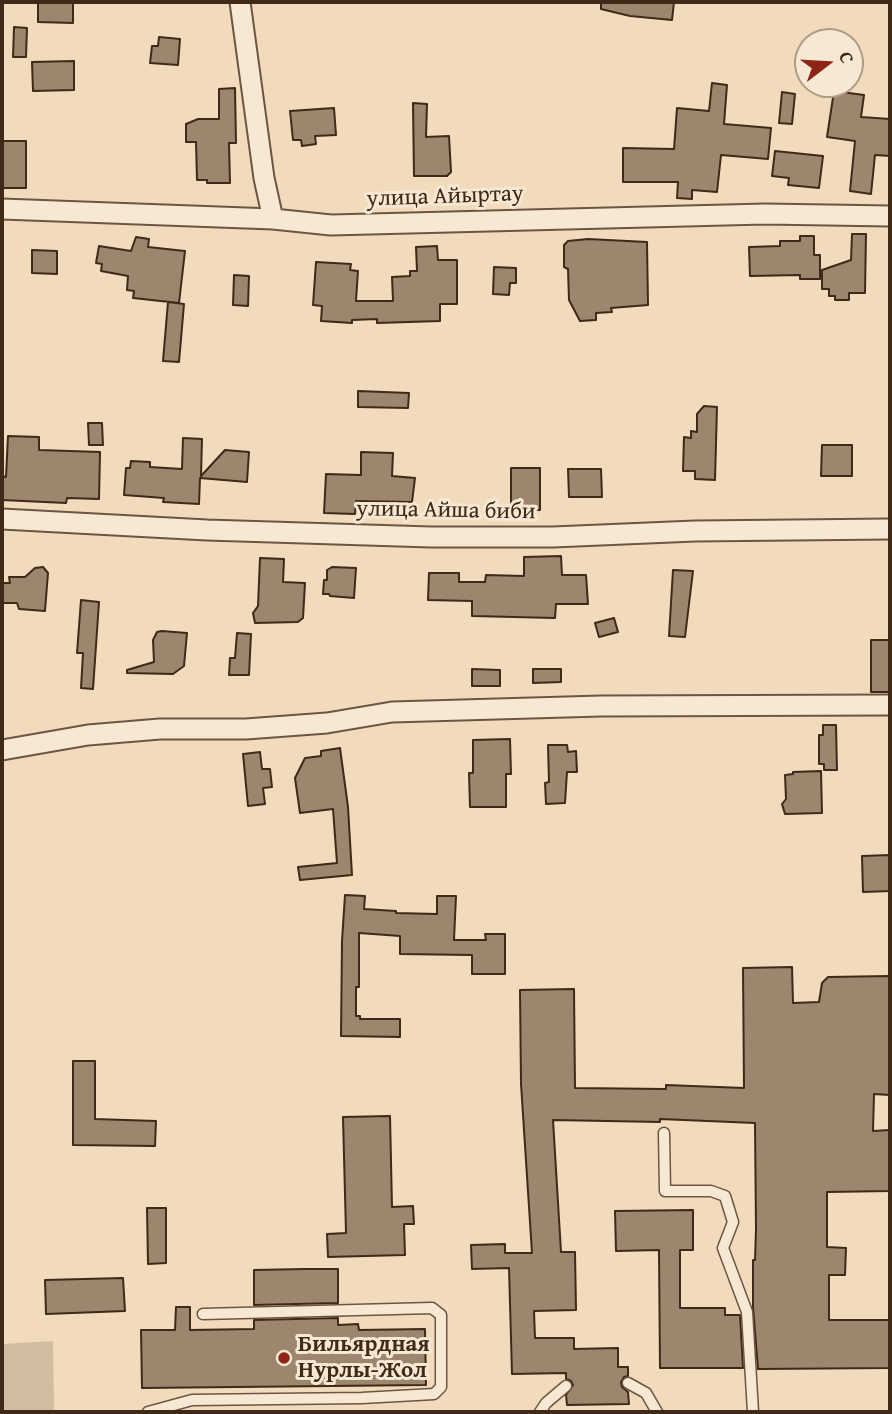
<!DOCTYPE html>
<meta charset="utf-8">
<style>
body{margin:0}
#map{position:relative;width:892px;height:1414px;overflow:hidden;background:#f1dbbc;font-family:"Gentium Book Plus",serif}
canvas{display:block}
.frame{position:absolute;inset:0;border:4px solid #3f2918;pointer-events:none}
.north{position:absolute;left:794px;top:28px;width:70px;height:70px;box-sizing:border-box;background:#f6e8d3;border:2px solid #ad9c88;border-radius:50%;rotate:73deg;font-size:19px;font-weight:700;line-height:28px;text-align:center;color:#3f2918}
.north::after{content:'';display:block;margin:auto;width:24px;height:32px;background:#8f2418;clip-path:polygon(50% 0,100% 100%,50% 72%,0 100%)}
</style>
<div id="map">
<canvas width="892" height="1414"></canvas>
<div class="frame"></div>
<div class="north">С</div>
</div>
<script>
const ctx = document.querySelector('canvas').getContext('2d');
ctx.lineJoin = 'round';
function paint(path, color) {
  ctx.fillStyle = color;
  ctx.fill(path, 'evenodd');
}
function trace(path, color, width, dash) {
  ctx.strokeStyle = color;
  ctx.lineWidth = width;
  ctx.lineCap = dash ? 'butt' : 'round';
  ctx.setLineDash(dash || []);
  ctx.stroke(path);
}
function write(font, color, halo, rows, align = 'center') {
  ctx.font = font + ' "Gentium Book Plus",serif';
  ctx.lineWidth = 6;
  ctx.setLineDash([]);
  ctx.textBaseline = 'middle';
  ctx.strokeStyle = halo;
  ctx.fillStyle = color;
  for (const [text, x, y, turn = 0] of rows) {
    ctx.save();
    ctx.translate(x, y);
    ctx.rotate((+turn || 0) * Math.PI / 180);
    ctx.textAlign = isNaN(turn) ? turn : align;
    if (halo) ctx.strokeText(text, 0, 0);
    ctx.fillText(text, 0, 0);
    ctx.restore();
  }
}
paint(new Path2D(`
 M53,1341L54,1412H2V1344Z`), '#d3bda0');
const building = new Path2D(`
 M38,2H73V23L38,22Z
 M601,2H674L672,20L630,16L601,9Z
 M14,27L27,28L26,57H13Z
 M159,37L180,39L178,65L150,63L152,46H158Z
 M74,61V90L33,91L32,62Z
 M712,83L727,85L724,124L771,128L768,159L721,155L717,192L692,190V199L677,198L678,182H623V148L674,149L677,108L709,111Z
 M235,88L236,143H229L230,183H207V180H197L196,142H186V124L198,119H219V89Z
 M834,91L864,95L861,117L890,119V156L875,155L871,194L850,191L855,141L827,137Z
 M782,92L795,94L792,124L779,123Z
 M413,103L427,104L426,137L449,136L451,172L447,176H414Z
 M334,108L336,135L315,136L316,144L302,146L301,140H293L290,111Z
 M2,141H26V188H2Z
 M775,151L823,156L819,188L788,185L789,178L772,176Z
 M852,234H866L865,293H849V300H835V296H829V289H822V270L851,260Z
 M800,236H814V255H820V279H800V275L750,276L749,247L780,246V241H800Z
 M136,237L149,239L148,247L185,251L179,303L133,298L134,291L127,290L128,276L101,271L102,264L96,263L99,246L131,251Z
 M588,239L647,242L648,305L611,308L612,312L596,313V320L580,321L569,300L568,269L564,267V245L568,241Z
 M437,246L438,260H457V304H440V321L377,323V319L352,320V323L321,321L322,306L313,305L316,262L351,264L350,270L358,271L356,301H393L392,277L410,276V271H417L416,247Z
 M32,250L57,251V274L32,273Z
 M494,267L516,268V283H510L509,295L493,294Z
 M234,275L249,276L248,306L233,305Z
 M168,302L184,304L179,362L163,361Z
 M358,391L409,393L408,408L358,407Z
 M704,406L717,407L715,480L695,479V471H683L684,437L691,438V431L697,432V414Z
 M88,423H102L103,445H89Z
 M8,436L39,437V450L100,452L99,499L67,498L66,503L2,500V476L6,477Z
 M183,438L202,439L201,476L225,450L249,452L247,482L200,478L199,504L163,502L164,498L124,495L126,468H130L131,461L150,462V467L182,469Z
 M822,445H852V476H821Z
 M361,452L393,453L392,476L415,478L412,502L356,501L355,514L324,513L326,474L361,475Z
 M511,468H540V510H511Z
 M568,469H601L602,497H569Z
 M561,556L562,575H586L588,604H556L555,618L472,616V601L428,600L429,573H459V582H485L486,575L524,576V557Z
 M260,558L284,559L283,582L305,583L303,618L298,622L255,623L253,613L258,606Z
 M43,567L48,573L45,611L19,609L17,603H2V583H10L9,577H25L35,568Z
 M332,567L356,568L354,598L330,596L329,594H323L324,580H327V570Z
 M673,570L693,571L685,637L669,636Z
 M81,600L99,602L93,689L81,688L83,653H77Z
 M614,618L618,632L599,637L595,623Z
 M162,631L187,633L184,666L173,674L127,673V670L154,662L153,640L157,632Z
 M237,633L251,634L249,675H229L230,658H235Z
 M871,640H890V692H871Z
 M472,669L500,670V686H472Z
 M533,669H561V682L533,683Z
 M823,725H836L837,770H824V764H819V735H823Z
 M510,739L511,774H506V807H470L469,773H473V740Z
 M548,745H567L568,752L576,751L577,772H567L565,803L546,804L545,783L549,782Z
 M340,748L348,807L352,875L300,880L298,867L337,863L333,809L300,813L295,778L305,758L321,756V751Z
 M260,752L262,769H270L272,787L263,788L265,804L248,806L243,754Z
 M821,771L822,813L785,814L782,804L786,799L785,775L793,774V772Z
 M890,855V891L863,892L862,856Z
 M345,895L365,896L364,909L396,911V913L437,914V896H456L454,940H486L485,934H505V974H472V955L400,954V936L359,933V987H356V1016H360V1019H400V1037L341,1036L342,941Z
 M792,967L793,1003L819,1002L822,983L828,977L890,976V1095L874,1094L873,1131L890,1130V1191L827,1192V1247L846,1248L845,1275H829V1320H890V1368L758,1369L753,1307V1260H755L756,1229L755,1123L660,1119V1122L553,1120L561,1252H575L576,1310L534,1311L535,1338H574V1349L618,1348V1367H628V1376L624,1377L621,1382L622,1387L628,1392L629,1404L567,1405L566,1395L573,1385L571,1381L566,1379V1373L512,1374L509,1268L472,1269L471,1245L505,1244V1253H532L521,1084L520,990L574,989L575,1088L666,1089V1085L744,1088L743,968Z
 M73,1061H95V1119L156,1121L155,1146L73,1145Z
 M390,1116L392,1207L413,1206L414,1224H404L405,1255L328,1257L327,1234L346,1233L343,1117Z
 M147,1208H166V1263L148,1264Z
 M693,1210V1250H680V1308H725V1315H740L743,1368H660L659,1250L616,1251L615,1211Z
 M305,1269H338V1303L254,1305V1270Z
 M123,1278L125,1311L46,1314L45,1280Z
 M176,1307H190V1330L254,1329V1320L338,1318V1325L358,1324L359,1330L425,1329L426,1385L142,1388L141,1330H175Z`);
paint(building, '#9c866d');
trace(building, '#3f2918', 2);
const service = new Path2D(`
 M664,1133L665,1191H711L725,1196L733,1222L723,1248L747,1312L753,1412
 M628,1383L646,1393L657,1412
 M148,1412L192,1400L362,1398L434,1394L441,1387V1315L432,1308L203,1314
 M540,1412L546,1403L566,1386`);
const minor = new Path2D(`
 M240,2L264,178L273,219
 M2,209L273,219L331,225L765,214L890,216
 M2,519L207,530L431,537H553L695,531L890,529
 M2,750L88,735L160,729H246L327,723L392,712L601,706L890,705`);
trace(service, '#6c5641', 13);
trace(minor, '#6c5641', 23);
trace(service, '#f6e8d3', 10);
trace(minor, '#f6e8d3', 19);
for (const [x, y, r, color] of [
 [284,1358,7,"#8f2418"]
]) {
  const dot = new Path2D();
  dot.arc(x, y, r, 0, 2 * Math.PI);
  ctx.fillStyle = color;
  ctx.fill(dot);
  trace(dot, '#f6e8d3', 2.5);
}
write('23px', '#3f2918', '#f6e8d3', [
 ["улица Айыртау",445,197,-2],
 ["улица Айша биби",446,511,1]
]);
write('bold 23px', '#3f2918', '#f6e8d3', [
 ["Бильярдная",298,1345],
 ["Нурлы-Жол",298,1371]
], 'left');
</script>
